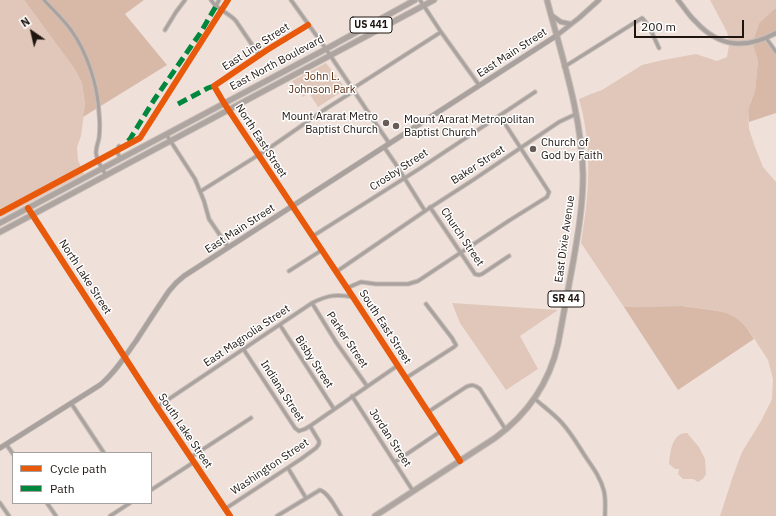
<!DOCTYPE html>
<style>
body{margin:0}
#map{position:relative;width:776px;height:516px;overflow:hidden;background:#efe1da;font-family:"IBM Plex Sans",sans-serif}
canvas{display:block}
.legend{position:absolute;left:12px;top:452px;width:140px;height:52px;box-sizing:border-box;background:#fff;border:1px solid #a5a19f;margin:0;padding:5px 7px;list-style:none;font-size:12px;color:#1e1510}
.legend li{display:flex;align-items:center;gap:8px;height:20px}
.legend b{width:20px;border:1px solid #a5a19f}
.north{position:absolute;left:12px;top:12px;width:40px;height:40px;-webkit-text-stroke:3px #fff;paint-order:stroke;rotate:326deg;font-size:11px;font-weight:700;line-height:16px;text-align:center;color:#1e1510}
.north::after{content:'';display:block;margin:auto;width:14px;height:18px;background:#1e1510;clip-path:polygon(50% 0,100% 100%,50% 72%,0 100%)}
.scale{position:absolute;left:634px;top:20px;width:110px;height:18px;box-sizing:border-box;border:2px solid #1e1510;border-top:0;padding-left:5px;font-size:12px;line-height:14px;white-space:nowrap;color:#1e1510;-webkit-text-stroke:3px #fff;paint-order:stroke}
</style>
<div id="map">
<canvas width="776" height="516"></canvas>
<ul class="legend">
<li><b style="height:5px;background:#e8590c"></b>Cycle path</li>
<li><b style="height:5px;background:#00873e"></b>Path</li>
</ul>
<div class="north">N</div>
<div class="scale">200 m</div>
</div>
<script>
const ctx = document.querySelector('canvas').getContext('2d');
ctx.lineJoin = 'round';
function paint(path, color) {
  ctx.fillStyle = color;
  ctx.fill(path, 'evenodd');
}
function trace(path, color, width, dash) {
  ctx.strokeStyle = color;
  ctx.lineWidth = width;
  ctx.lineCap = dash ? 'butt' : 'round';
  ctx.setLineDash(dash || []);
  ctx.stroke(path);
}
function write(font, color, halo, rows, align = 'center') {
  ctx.font = font + ' "IBM Plex Sans",sans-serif';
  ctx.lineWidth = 3;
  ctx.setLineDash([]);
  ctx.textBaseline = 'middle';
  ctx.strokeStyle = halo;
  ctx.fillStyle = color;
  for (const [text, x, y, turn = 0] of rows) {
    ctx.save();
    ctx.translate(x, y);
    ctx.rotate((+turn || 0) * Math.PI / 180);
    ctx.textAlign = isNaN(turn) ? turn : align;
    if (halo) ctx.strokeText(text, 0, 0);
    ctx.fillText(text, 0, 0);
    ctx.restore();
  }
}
paint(new Path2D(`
 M0,0H24L74,68L82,83L85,106L81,136L77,147L78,160L84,174L0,218Z
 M710,0H776V8L772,11L759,23L753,41C745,42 737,43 729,40L727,32Z
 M729,45L742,46L753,45L758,61L755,91L748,110L749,129L755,147L763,167L776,182V516H720L733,476L742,452L761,421L772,399L773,379L768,360L750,332L732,315L714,310L683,306L624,307L581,243C583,227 586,212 587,197C590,164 588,130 579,99L591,94L602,90L642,65L663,60L696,54L717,61L727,57Z
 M326,63L346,89L318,107L309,93L303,97L292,81Z
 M452,303L558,310L520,336L538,369L506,390L460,323Z
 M687,433L699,447L705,459L706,474L703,479L698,482L693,479H683L678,474L679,469H675L669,464C670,454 671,439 681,434C683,433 685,433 687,433Z`), '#e0c7b9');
paint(new Path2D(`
 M24,0H144L125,14L167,65L83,117L85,105L82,83L74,68Z
 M776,8V31L753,41L759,23L772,11Z
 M769,39L776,51V113L749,122L748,110L755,91L758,61L753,45Z
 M683,306C694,308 724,310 733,316C741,321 749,330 754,339L678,390L624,307Z`), '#d8b9a8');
const minor = new Path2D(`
 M44,0C53,10 63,19 71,30C87,52 98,86 99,113C100,122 100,130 99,138C98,143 96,148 96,153C97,161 102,169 106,175
 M211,0C217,10 228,12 236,21L259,55
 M291,0L326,49L376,124L389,143
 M420,0L441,32L479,85
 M216,6L219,0
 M308,25L267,50L214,86L224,103L353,297L460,461
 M165,30L176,12L185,0
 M766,38L776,52
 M564,67L642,18C650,25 654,38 659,48
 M352,89L441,32
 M166,134L195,179L204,201L209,219L228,247
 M119,146L117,151L120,158
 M384,147L395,163L425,211
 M201,191L268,149L327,108L354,91
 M430,207L475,274L479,275L482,274L509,256
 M313,236L419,169L535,92
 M289,271L322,250
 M336,272L425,211L473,180L559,122L576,114
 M347,288L361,282L376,284H408L418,281L510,220L547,197L549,192L500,116
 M312,303L336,342L367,386
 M280,325L334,409
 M244,350L295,428L299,431L305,429L310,426L397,366
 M406,378L454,347L456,345L452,338L426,304
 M352,396L413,491
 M535,399C544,407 554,414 562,423C572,434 579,447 587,459C594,469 601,479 604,491C606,500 605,508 605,516
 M71,403L104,453
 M157,407L312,303C328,295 336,294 353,297
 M428,412L466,387C472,384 475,385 480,389L506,430
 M6,444L13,454
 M191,457L251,418
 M395,462L441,431
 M288,468L306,498
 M151,490L194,462
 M0,503L9,516
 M47,503L56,516
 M225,509L301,459L316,448L319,444V441L310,426
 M110,516L130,503
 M277,516L320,490C329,493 336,509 341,516`);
const tertiary = new Path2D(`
 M678,0C684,7 689,16 696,22C720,48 746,49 776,33
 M551,15L561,22L571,24
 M556,36L579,18L599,0
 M28,208L157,407L230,516`);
const secondary = new Path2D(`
 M0,448L100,385C115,373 125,356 136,341C147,324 158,307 169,291L176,283L184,276L556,36`);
const primary = new Path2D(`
 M0,223L326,49L415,0
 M0,232L434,0
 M375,516L495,438C528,414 549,384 558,344C563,317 568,290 573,263C578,234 583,205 583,175C582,116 562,57 547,0`);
trace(minor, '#c8bdb7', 5);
trace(tertiary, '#c8bdb7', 6);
trace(secondary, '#c8bdb7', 6);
trace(primary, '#c8bdb7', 7);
trace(minor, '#a9a29e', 3);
trace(tertiary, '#a9a29e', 4);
trace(secondary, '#a9a19e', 4.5);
trace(primary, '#aea5a0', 5);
trace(new Path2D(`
 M178,104L208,88L214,86
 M128,141L130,139L154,100L201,32L216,6`), '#00873e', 5, [10, 5]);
trace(new Path2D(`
 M308,25L267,50L214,86L224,103L353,297L460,461
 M28,208L157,407L230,516
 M0,213L140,138L228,0`), '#e8590c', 6);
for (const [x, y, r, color] of [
 [386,123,4,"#675c57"],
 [396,126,4,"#675c57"],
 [533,149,4,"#675c57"]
]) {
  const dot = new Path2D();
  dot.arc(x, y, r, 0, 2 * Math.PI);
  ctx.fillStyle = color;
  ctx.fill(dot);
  trace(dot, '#fff', 1.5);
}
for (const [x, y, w] of [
 [371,25,42],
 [566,299,36]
]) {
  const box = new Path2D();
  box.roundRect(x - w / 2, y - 8, w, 16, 3);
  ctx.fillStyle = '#fff';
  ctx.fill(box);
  trace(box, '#1e1510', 1);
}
write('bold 10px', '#1e1510', null, [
 ["US 441",371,25],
 ["SR 44",566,299]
]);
write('11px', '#1e1510', '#fff', [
 ["East Line Street",256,47,-33],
 ["East Main Street",512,53,-33],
 ["East North Boulevard",277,63,-28],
 ["North East Street",261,141,57],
 ["Baker Street",478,165,-33],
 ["Crosby Street",399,170,-33],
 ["East Main Street",240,229,-33],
 ["Church Street",462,237,56],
 ["East Dixie Avenue",565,239,-82],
 ["North Lake Street",85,277,57],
 ["South East Street",385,327,57],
 ["East Magnolia Street",247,336,-34],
 ["Parker Street",347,340,56],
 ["Bisby Street",314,362,57],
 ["Indiana Street",282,391,57],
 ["South Lake Street",185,431,56],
 ["Jordan Street",390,438,57],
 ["Washington Street",270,467,-34]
]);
write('11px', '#582c10', '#fff', [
 ["John L.",322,77],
 ["Johnson Park",322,90]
]);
write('11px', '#1e1510', '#fff', [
 ["Mount Ararat Metro",378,117,"right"],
 ["Baptist Church",378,130,"right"],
 ["Mount Ararat Metropolitan",404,120],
 ["Baptist Church",404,133],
 ["Church of",541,143],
 ["God by Faith",541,156]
], 'left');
</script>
